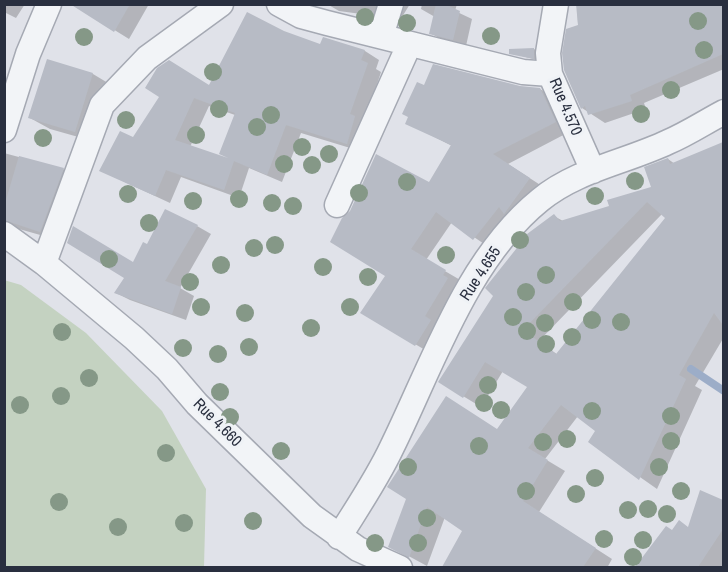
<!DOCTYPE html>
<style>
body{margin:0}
#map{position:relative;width:728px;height:572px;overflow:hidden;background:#e0e2e9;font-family:"Archivo Narrow",sans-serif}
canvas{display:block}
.frame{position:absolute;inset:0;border:6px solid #292f3f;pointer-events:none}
</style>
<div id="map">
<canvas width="728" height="572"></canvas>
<div class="frame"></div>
</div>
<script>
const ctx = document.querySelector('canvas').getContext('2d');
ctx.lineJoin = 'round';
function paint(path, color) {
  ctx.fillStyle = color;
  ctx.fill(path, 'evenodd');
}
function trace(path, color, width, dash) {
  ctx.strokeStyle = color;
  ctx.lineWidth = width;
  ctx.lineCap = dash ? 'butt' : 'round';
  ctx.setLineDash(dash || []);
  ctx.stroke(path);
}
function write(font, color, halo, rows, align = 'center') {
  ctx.font = font + ' "Archivo Narrow",sans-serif';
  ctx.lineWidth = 6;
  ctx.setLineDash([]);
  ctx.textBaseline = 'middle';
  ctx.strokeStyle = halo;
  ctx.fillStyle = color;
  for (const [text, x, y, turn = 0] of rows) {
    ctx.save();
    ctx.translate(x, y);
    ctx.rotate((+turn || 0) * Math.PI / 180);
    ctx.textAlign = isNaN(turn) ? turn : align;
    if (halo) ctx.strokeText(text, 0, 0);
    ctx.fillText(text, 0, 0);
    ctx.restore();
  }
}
paint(new Path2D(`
 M4,280L21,285L86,333L162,411L206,489L204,567H5Z`), '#c4d2c1');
paint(new Path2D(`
 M4,4H25L16,18L4,12Z
 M81,4H149L129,39L79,8Z
 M327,4H410L402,17L377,11L376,16L339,11Z
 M422,4H457L455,11L472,19L466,46L443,40L430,33L435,17L421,9Z
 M577,4H724V69L644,103L646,109L605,123L582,108Z
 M283,32L321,46L324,38L365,51L379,60L376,69L381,72L364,124L360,151L301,133L282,182L249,168L239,198L181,177L170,203L101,171L134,139ZM209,106L235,115L231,161L190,147Z
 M534,49L541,53V61L510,53V51Z
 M48,61L93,74L113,86L96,142L50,129L30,118Z
 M424,87L540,89L557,99L571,131L508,164L545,188L490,248L452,222L426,260L462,281L432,354L362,313L388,276L429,184L452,146L407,123Z
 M724,143V337L695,386L702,390L657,489L590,442L597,430L578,416L545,459L565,471L539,512L612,559L607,568H445L464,530L445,517L427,566L390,546L498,430L529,387L503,371L481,407L440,382L554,216L563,221L611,207L653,188L668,159L675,164ZM662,214L667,218L558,355L539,341Z
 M4,153L63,169L80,179L58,240L19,229L4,221Z
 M197,226L211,234L180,288L194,296L186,320L130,300L116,293L134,263Z
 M701,492L724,501L722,568H637L667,528L673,531L689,528Z`), '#0003');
trace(new Path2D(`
 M691,369L724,391`), '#9cadc8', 8);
paint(new Path2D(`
 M70,4H130L114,32Z
 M436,4H444L460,11L453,40L429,34Z
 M576,4H723V54L630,95L632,101L588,115L585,106L581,109L564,70L562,53L566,29L578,25Z
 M247,12L284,31L320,44L323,37L365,50L361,60L368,63L350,114L355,116L347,144L286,125L267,175L234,161L224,190L166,170L155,196L99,171L120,131L133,137L159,97L145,88L157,68L169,60L209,85ZM194,98L235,113L219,154L228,158L175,140Z
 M534,48V59L509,54V49Z
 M47,59L93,73L75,132L28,118Z
 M433,64L520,86L540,88L556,122L493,154L530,178L504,214L499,207L473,240L436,212L411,249L446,270L443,275L448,278L425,316L431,320L415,346L360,313L385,276L330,242L342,218L350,211L376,154L429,182L451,145L405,124L408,117L402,114L417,82L424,85Z
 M723,142V325L714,313L679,375L686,379L639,480L588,442L595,431L561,405L528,448L548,460L523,501L596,548L583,567H442L462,531L427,507L409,558L388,547L406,499L387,487L446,396L497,429L527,387L485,362L463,398L438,382L493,296L485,288L524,239L523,237L554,214L560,221L609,206L607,200L651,187L644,167L668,158L670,164ZM647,202L665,218L556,354L523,330Z
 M19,156L64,168L40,232L4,220V207Z
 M165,209L198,225L165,281L181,287L172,314L114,293L124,278L67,243L73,226L133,262L143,242L147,244Z
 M700,490L723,500V529L698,567H635L666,526L672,530L679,520L688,527Z`), '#b7bbc5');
const minor = new Path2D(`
 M221,4L147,58L102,105L44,263L134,338L167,369L197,404L312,516L358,549L400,568
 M279,4L301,16L327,23L523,72L550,74
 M556,4L548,53L550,74L593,171
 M381,36L391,4
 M4,130L28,54L49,4
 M337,205L409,45
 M4,234L44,263
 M339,537C357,508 377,479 392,447C432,366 467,259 540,200C576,170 626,162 668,142C687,134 705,122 724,112`);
trace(minor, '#a5a9b3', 27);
trace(minor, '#f2f4f7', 24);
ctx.fillStyle = '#859887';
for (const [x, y] of [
 [365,17],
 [698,21],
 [407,23],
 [491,36],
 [84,37],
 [704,50],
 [213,72],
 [671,90],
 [219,109],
 [641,114],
 [271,115],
 [126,120],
 [257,127],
 [196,135],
 [43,138],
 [302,147],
 [329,154],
 [284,164],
 [312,165],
 [635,181],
 [407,182],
 [359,193],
 [128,194],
 [595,196],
 [239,199],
 [193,201],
 [272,203],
 [293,206],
 [149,223],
 [520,240],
 [275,245],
 [254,248],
 [446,255],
 [109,259],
 [221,265],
 [323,267],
 [546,275],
 [368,277],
 [190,282],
 [526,292],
 [573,302],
 [201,307],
 [350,307],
 [245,313],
 [513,317],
 [592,320],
 [621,322],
 [545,323],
 [311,328],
 [527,331],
 [62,332],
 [572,337],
 [546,344],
 [249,347],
 [183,348],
 [218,354],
 [89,378],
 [488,385],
 [220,392],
 [61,396],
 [484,403],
 [20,405],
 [501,410],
 [592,411],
 [671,416],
 [230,417],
 [567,439],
 [671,441],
 [543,442],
 [479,446],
 [281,451],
 [166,453],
 [408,467],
 [659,467],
 [595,478],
 [526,491],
 [681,491],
 [576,494],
 [59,502],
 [648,509],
 [628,510],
 [667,514],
 [427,518],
 [253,521],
 [184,523],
 [118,527],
 [604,539],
 [643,540],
 [375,543],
 [418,543],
 [633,557]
]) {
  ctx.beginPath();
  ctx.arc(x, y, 9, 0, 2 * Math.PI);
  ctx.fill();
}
write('16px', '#292f3f', '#eff2f6', [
 ["Rue 4.570",565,107,67],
 ["Rue 4.655",481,274,-57],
 ["Rue 4.660",217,423,45]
]);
</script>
